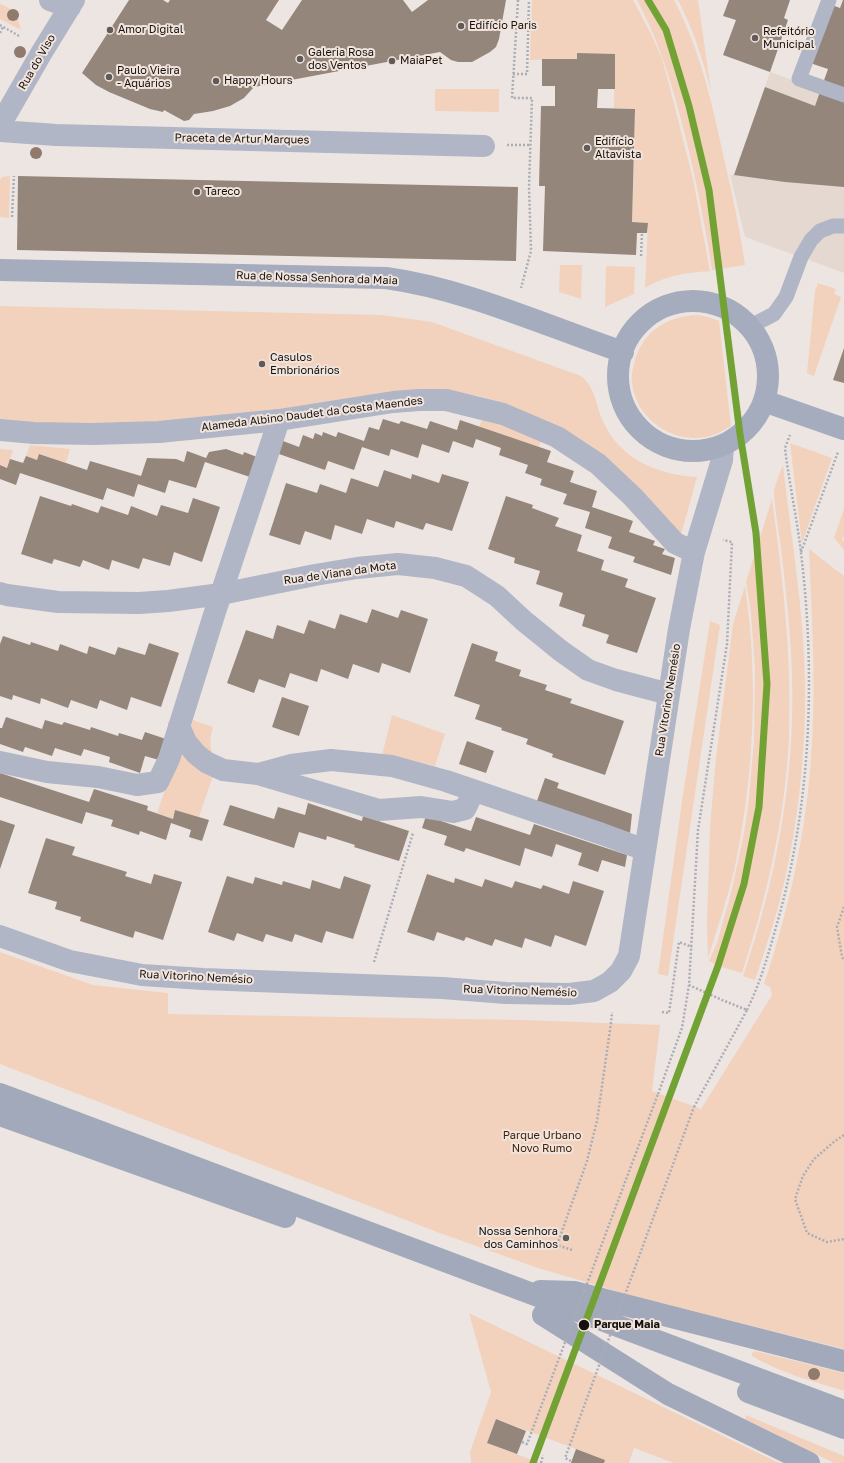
<!DOCTYPE html>
<meta charset="utf-8">
<style>
body{margin:0}
canvas{display:block;background:#ece5e2}
</style>
<canvas width="844" height="1463"></canvas>
<script>
const ctx = document.querySelector('canvas').getContext('2d');
ctx.lineJoin = 'round';
function paint(path, color) {
  ctx.fillStyle = color;
  ctx.fill(path, 'evenodd');
}
function trace(path, color, width, dash) {
  ctx.strokeStyle = color;
  ctx.lineWidth = width;
  ctx.lineCap = dash ? 'butt' : 'round';
  ctx.setLineDash(dash || []);
  ctx.stroke(path);
}
function write(font, color, halo, rows, align = 'center') {
  ctx.font = font + ' "Golos Text",sans-serif';
  ctx.lineWidth = 4;
  ctx.setLineDash([]);
  ctx.textBaseline = 'middle';
  ctx.strokeStyle = halo;
  ctx.fillStyle = color;
  for (const [text, x, y, turn = 0] of rows) {
    ctx.save();
    ctx.translate(x, y);
    ctx.rotate((+turn || 0) * Math.PI / 180);
    ctx.textAlign = isNaN(turn) ? turn : align;
    if (halo) ctx.strokeText(text, 0, 0);
    ctx.fillText(text, 0, 0);
    ctx.restore();
  }
}
paint(new Path2D(`
 M770,72L844,99V273L745,237L730,175H734Z`), '#e5d8d0');
paint(new Path2D(`
 M532,0H633L650,32L661,56L668,80L693,179L710,271C685,273 667,275 645,288L648,223L632,222L635,109L614,108L615,54H577V59L530,60Z
 M637,0H674C701,51 713,107 725,163C733,197 740,230 745,265L712,270C706,230 698,191 689,151C676,98 663,49 637,0Z
 M678,0H698L711,91C703,60 693,29 678,0Z
 M0,4C14,9 18,15 21,30L0,19Z
 M435,89H499V112L435,111Z
 M10,176L9,218L0,217V180L2,177Z
 M560,265H582L581,299L559,292Z
 M606,266L635,267L634,294L605,307Z
 M818,283L836,289L834,294L841,297L814,376L807,373L815,291Z
 M0,306L382,315L432,322L581,376C596,388 595,403 602,419C618,458 657,475 697,477L681,535L508,405L479,396L449,391L285,412L93,426L35,423L0,419Z
 M698,315L708,317L719,321L731,426C723,431 715,435 706,437C671,443 637,419 632,384C631,376 633,367 635,360C644,330 668,316 698,315Z
 M483,417L541,441L539,447L479,427Z
 M790,443L832,458L802,543Z
 M30,445L70,449L66,463L40,454L37,460L26,456Z
 M0,449L13,450L7,468L0,465Z
 M783,465C791,537 804,610 805,683C806,758 797,835 778,908C771,932 763,956 755,980L743,976C776,880 795,780 792,678C791,635 786,592 781,548C779,531 775,512 774,494C774,485 780,474 783,465Z
 M772,499C783,578 792,658 789,738C785,818 767,897 742,973L718,966L709,961L717,943L731,893L743,838L748,807L754,741L755,669L751,613L746,582Z
 M844,509V534L842,540L844,541V550L834,538Z
 M809,549L844,576V1349L633,1296L538,1268L437,1232L0,1064V952L93,985L168,993V1014L524,1020L660,1025L652,1091L701,1109L772,995L770,987L764,984C787,915 804,843 810,771C817,697 812,623 809,549Z
 M745,586C759,680 754,778 734,871C727,900 717,929 708,958L707,924L710,826L716,758L733,624Z
 M710,621L720,625L668,976L658,974L682,801Z
 M392,715L445,734L435,766L399,757L382,755Z
 M193,720L213,727C210,736 209,745 213,754L198,745L191,727Z
 M180,747C188,764 196,769 213,776L199,817L175,810L173,819L157,813Z
 M469,1313L779,1463H674L634,1448L629,1463H604L605,1460L496,1419L487,1443L540,1463H471L470,1452L491,1392Z
 M755,1351L844,1373V1391C813,1381 780,1373 752,1356V1353Z
 M746,1415L844,1456V1463H834L745,1419Z`), '#f3d2bd');
paint(new Path2D(`
 M129,0H163L168,3L170,0H279L266,20L282,30L302,0H403L412,12L428,0H506L499,39L496,47L490,52L472,62H458L451,60L440,52L254,87L244,98L230,106L213,111L194,114L189,120L184,121L164,110L163,112L150,109L109,92L96,85L82,73Z
 M729,0H790L784,18L788,20L770,72L723,55L736,20L723,16Z
 M843,0H844V187L785,182L734,175L765,87L815,106L828,69L810,63L832,5L840,8Z
 M577,53L615,54V89H598L597,108L635,109L632,222L648,223L647,233H637L636,255L543,251L545,186H539L541,106H555V86H542V59H577Z
 M18,176L518,187L516,261L17,250Z
 M844,348V383L833,380Z
 M383,419L399,424L401,421L427,429L430,421L457,430L460,420L551,451L547,462L574,471L570,482L597,491L592,507L633,521L629,532L655,541L653,545L665,549L662,554L675,558L671,575L633,562L635,557L608,548L612,537L585,528L590,512L563,504L567,494L540,485L542,479L525,473L528,465L499,455L501,448L476,439L473,448L453,441L449,453L422,444L418,458L391,449L389,456L362,447L354,470L328,461L325,470L279,454L283,441L299,447L303,435L313,439L315,433L322,436L323,432L336,437L338,432L364,441L369,427L379,430Z
 M226,449L243,455L244,452L257,457L250,477L205,462L196,488L169,480L165,493L138,484L134,497L107,488L103,500L20,473L16,485L0,479V465L7,468L10,459L23,463L26,456L37,460L39,454L87,470L90,461L141,476L147,458L176,459L184,462L187,451L206,458L209,452Z
 M384,470L411,479L412,474L439,483L442,474L469,482L452,531L426,523L423,530L396,521L394,528L367,519L362,534L335,525L331,540L305,531L300,545L269,535L286,483L317,493L320,484L346,493L351,478L378,487Z
 M40,496L71,506L72,504L98,513L101,506L128,515L131,506L157,516L161,505L188,513L193,498L220,507L202,562L174,552L170,566L143,558L139,569L112,560L109,570L83,560L80,567L54,559L52,564L21,554Z
 M506,496L533,505L532,508L559,518L555,526L582,535L577,551L604,560L601,570L628,579L625,587L656,598L637,653L606,643L609,635L582,626L585,615L559,606L563,593L536,584L540,571L514,563L515,558L488,549Z
 M372,609L398,618L401,610L428,619L410,673L382,663L379,673L353,664L348,679L321,669L317,682L290,673L285,688L259,679L254,693L227,683L246,630L273,639L277,625L304,634L309,620L335,629L340,614L367,623Z
 M3,636L30,645L31,642L58,651L60,644L87,654L89,646L115,655L118,647L145,655L149,643L179,653L161,707L131,697L127,710L100,700L97,709L71,700L68,708L41,698L40,704L13,695L12,700L0,696V644Z
 M472,643L498,652L495,661L521,670L519,676L547,685L545,690L572,699L570,703L624,721L605,775L552,757L553,754L526,744L528,739L501,730L502,728L475,719L480,705L454,696Z
 M282,697L309,706L299,736L272,727Z
 M6,717L42,729L45,720L62,725L64,722L90,730L91,727L118,736L119,733L142,740L145,732L166,739L159,760L145,756L140,773L109,762L110,757L84,749L81,756L55,748L52,756L25,747L23,752L0,744V728H2Z
 M467,741L494,751L486,773L459,764Z
 M0,773L89,802L94,789L148,806L147,810L173,819L175,810L209,820L202,841L189,837L191,830L171,823L166,840L140,831L139,835L111,826L113,820L86,812L82,824L0,797Z
 M545,778L559,783L557,788L632,814L630,833L537,801Z
 M308,803L362,821L363,816L409,831L399,861L354,847L355,845L327,836L326,840L299,832L294,848L223,825L230,805L274,819L278,807L305,815Z
 M426,816L471,831L476,817L530,835L534,824L627,855L625,867L602,860L598,872L578,865L582,853L556,844L552,857L525,848L520,866L466,848L464,852L444,845L447,836L422,828Z
 M0,820L15,825L0,869Z
 M46,838L75,847L72,855L127,872L125,876L151,884L154,874L182,882L163,940L135,931L133,938L80,921L81,917L55,909L57,902L28,893Z
 M427,874L454,883L455,878L482,887L485,879L512,888L515,881L541,889L543,885L569,894L573,881L604,891L586,946L555,935L551,947L525,938L522,948L495,939L492,946L466,937L464,941L437,932L434,941L407,932Z
 M227,876L253,884L255,877L282,885L283,881L310,889L312,880L340,889L344,876L371,885L353,939L326,931L322,943L295,934L292,942L266,934L263,942L237,933L234,941L208,932Z
 M496,1419L526,1431L517,1454L487,1443Z
 M576,1449L605,1460L604,1463H571Z`), '#95867c');
trace(new Path2D(`
 M518,0L512,98H532L529,187L531,251L521,288
 M0,25L19,36
 M0,33L3,27
 M513,74H527L529,0
 M507,145H530
 M12,217L14,176
 M641,256L642,233
 M801,552L838,452
 M844,907L837,927L842,957L844,960
 M374,962L413,833
 M747,1010C760,983 768,956 776,927C811,807 816,677 801,553C797,518 789,483 785,448L790,435
 M662,1012L669,1013L679,942L692,947
 M658,1094L682,1028L689,985
 M694,1107L747,1010L722,1000L689,985L698,830L727,644L732,542L723,540
 M844,1135L835,1141L814,1159L803,1176L795,1199L807,1233L827,1242L844,1239
 M572,1250L557,1245L587,1161L597,1121L611,1023L612,1012
 M541,1463L543,1455`), '#abadb5', 2.5, [2, 2]);
trace(new Path2D(`
 M829,0L799,79L844,95
 M749,327L774,314L786,297L801,257L811,240L820,231L833,226H844`), '#b0b6c5', 15);
trace(new Path2D(`
 M50,0L70,7
 M0,125L42,52L74,0
 M0,131L56,135L484,146
 M0,430L34,433L93,434L159,432L279,420L393,402L419,400H446L503,414L557,437L598,464L633,497L675,543L694,552
 M0,593L7,595L58,602L139,603L168,601L221,594L315,575L357,568L398,564L435,568L466,576L497,596L524,621L561,651L588,670L616,680L669,694
 M179,726L186,742L196,754L206,762L223,770L258,774L291,765L331,760L392,766L446,781L602,834L645,850
 M0,762L47,772L98,777L137,785L158,782L169,759L214,615L279,420
 M258,774L379,810L421,807L453,812L465,809L469,801L472,790
 M0,936L70,961L142,975L203,979L442,988L506,993L569,994L594,991L610,982L621,971L629,956L679,629L694,552L722,460L723,445`), '#b0b6c5', 22);
trace(new Path2D(`
 M0,270L386,278C466,289 546,326 623,352
 M618 376a75 75 0 1 1 150 0a75 75 0 1 1-150 0Z
 M764,401L844,429`), '#a5acbd', 22);
trace(new Path2D(`
 M0,1094L844,1411
 M0,1115L285,1217
 M540,1291L574,1292L844,1361
 M543,1315L668,1394L809,1463
 M748,1392L844,1428`), '#a1a9ba', 22);
trace(new Path2D(`
 M522,1442L527,1444L658,1094
 M571,1461L565,1458L694,1107`), '#abadb5', 2.5, [2, 2]);
trace(new Path2D(`
 M533,1463L718,966L744,884L759,807L767,684L756,533L740,434L709,190L689,106L666,30L648,0`), '#73a234', 7);
ctx.fillStyle = '#8f7a6c';
for (const [x, y] of [
 [13,15],
 [20,52],
 [36,153],
 [814,1374]
]) {
  ctx.beginPath();
  ctx.arc(x, y, 6, 0, 2 * Math.PI);
  ctx.fill();
}
for (const [x, y, r, color] of [
 [461,26,4,"#605b58"],
 [110,30,4,"#605b58"],
 [755,38,4,"#605b58"],
 [300,59,4,"#605b58"],
 [392,61,4,"#605b58"],
 [109,77,4,"#605b58"],
 [216,81,4,"#605b58"],
 [587,148,4,"#605b58"],
 [197,192,4,"#605b58"],
 [262,364,4,"#605b58"],
 [566,1238,4,"#605b58"],
 [584,1325,6,"#15110e"]
]) {
  const dot = new Path2D();
  dot.arc(x, y, r, 0, 2 * Math.PI);
  ctx.fillStyle = color;
  ctx.fill(dot);
  trace(dot, '#f1e4dd', 1.5);
}
write('11px', '#15110e', '#f1e4dd', [
 ["Edifício Paris",469,26],
 ["Amor Digital",118,30],
 ["Refeitório",763,32],
 ["Municipal",763,45],
 ["Galeria Rosa",308,53],
 ["dos Ventos",308,66],
 ["MaiaPet",400,61],
 ["Paulo Vieira",117,71],
 ["- Aquários",117,84],
 ["Happy Hours",224,81],
 ["Edifício",595,142],
 ["Altavista",595,155],
 ["Tareco",205,192],
 ["Casulos",270,358],
 ["Embrionários",270,371],
 ["Nossa Senhora",558,1232,"right"],
 ["dos Caminhos",558,1245,"right"]
], 'left');
write('11px', '#15110e', '#f1e4dd', [
 ["Rua do Viso",37,62,-60],
 ["Praceta de Artur Marques",242,139,1],
 ["Rua de Nossa Senhora da Maia",317,278,2],
 ["Alameda Albino Daudet da Costa Maendes",312,414,-7],
 ["Rua de Viana da Mota",340,573,-8],
 ["Rua Vitorino Nemésio",668,700,-81],
 ["Rua Vitorino Nemésio",196,977,3],
 ["Rua Vitorino Nemésio",520,991,2]
]);
write('11px', '#43230c', '#f1e4dd', [
 ["Parque Urbano",542,1136],
 ["Novo Rumo",542,1149]
]);
write('bold 11px', '#15110e', '#f1e4dd', [
 ["Parque Maia",594,1325]
], 'left');
</script>
